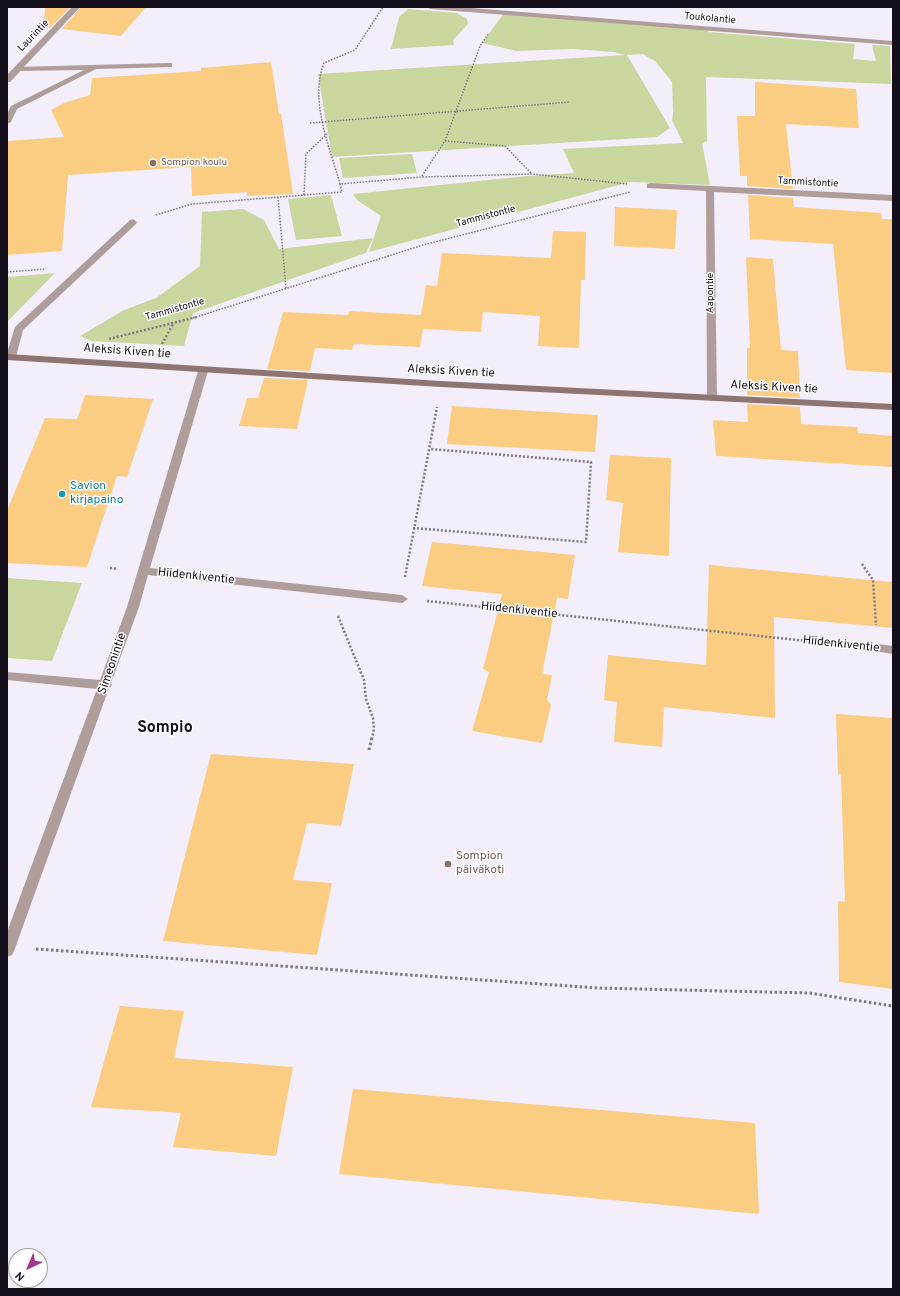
<!DOCTYPE html>
<meta charset="utf-8">
<style>
body{margin:0}
#map{position:relative;width:900px;height:1296px;overflow:hidden;background:#f4eefb;font-family:Overpass,sans-serif}
canvas{display:block}
.frame{position:absolute;inset:0;border:8px solid #140f1a;pointer-events:none}
.north{position:absolute;left:8px;top:1248px;width:40px;height:40px;box-sizing:border-box;background:#fff;border:1px solid #a19fa3;border-radius:50%;rotate:224deg;font-size:11px;font-weight:700;line-height:16px;text-align:center;color:#140f1a}
.north::after{content:'';display:block;margin:auto;width:14px;height:18px;background:#a23593;clip-path:polygon(50% 0,100% 100%,50% 72%,0 100%)}
</style>
<div id="map">
<canvas width="900" height="1296"></canvas>
<div class="frame"></div>
<div class="north">N</div>
</div>
<script>
const ctx = document.querySelector('canvas').getContext('2d');
ctx.lineJoin = 'round';
function paint(path, color) {
  ctx.fillStyle = color;
  ctx.fill(path, 'evenodd');
}
function trace(path, color, width, dash) {
  ctx.strokeStyle = color;
  ctx.lineWidth = width;
  ctx.lineCap = dash ? 'butt' : 'round';
  ctx.setLineDash(dash || []);
  ctx.stroke(path);
}
function write(font, color, halo, rows, align = 'center') {
  ctx.font = font + ' Overpass,sans-serif';
  ctx.lineWidth = 3;
  ctx.setLineDash([]);
  ctx.textBaseline = 'middle';
  ctx.strokeStyle = halo;
  ctx.fillStyle = color;
  for (const [text, x, y, turn = 0] of rows) {
    ctx.save();
    ctx.translate(x, y);
    ctx.rotate((+turn || 0) * Math.PI / 180);
    ctx.textAlign = isNaN(turn) ? turn : align;
    if (halo) ctx.strokeText(text, 0, 0);
    ctx.fillText(text, 0, 0);
    ctx.restore();
  }
}
paint(new Path2D(`
 M408,9L457,13L467,19L468,24L453,40L454,45L391,49L399,17Z
 M504,13L708,29V32L855,44L853,59L876,61L872,45L890,46L891,84L706,77L707,141L702,143L710,185L630,182L369,252L381,216L357,200L353,194L527,176L574,173L563,149L683,143L672,120L673,114L672,82L656,62L643,54L627,55L670,128L657,137L332,157L318,74L625,55L614,52L573,49L517,51L482,43Z
 M412,154L417,173L343,178L339,158Z
 M331,195L342,236L296,240L288,199Z
 M243,209L264,220L279,249L373,238L366,253L193,313L184,346L91,341L80,336L124,310L156,298L200,266L202,212Z
 M55,273L7,322V277Z
 M7,578L82,583L52,661L7,658Z`), '#c9d79f');
paint(new Path2D(`
 M45,7H70L50,28L44,27Z
 M81,7H146L121,36L62,29Z
 M271,62L279,114H281L293,194L247,196V192L192,196L191,167L68,175L62,251L7,255V141L64,137L51,110L64,103L90,95L92,78L201,71V68Z
 M755,82L856,89L859,128L786,124L793,189L747,186V176H740L737,116H755Z
 M748,195L793,198L794,207L881,213L882,219H893V373L846,370L833,244L750,239Z
 M615,207L677,210L675,249L614,246Z
 M553,231L586,232L585,280H581L579,348L538,346L540,316L483,312L481,332L423,329L420,347L354,344L352,350L315,348L310,371L267,369L283,312L348,315L349,311L421,315L426,285L437,286L442,253L551,258Z
 M746,257L773,259L781,350L798,351L800,398L747,395V348H750Z
 M264,378L308,380L297,429L239,426L247,398H258Z
 M85,395L153,399L127,477L117,476L87,567L7,563V511L45,418L77,419Z
 M747,404L800,407L801,424L857,427L858,433L893,436V467L716,456L713,420L748,422Z
 M452,406L598,415L595,452L447,444Z
 M610,455L671,458L669,556L618,552L623,503L606,500Z
 M432,542L575,555L568,599L557,598L542,674L552,675L547,700L551,705L542,743L472,731L489,672L483,669L502,594L422,586Z
 M709,565L893,582V628L774,617L775,718L664,707L662,747L614,742L617,702L604,700L608,655L706,665Z
 M836,714L893,718V989L839,982L838,901L845,902L841,774H838Z
 M211,754L354,764L341,826L307,823L293,880L332,883L317,955L163,941Z
 M120,1006L184,1011L174,1058L293,1067L276,1156L173,1147L181,1113L91,1107Z
 M353,1089L755,1123L759,1214L339,1174Z`), '#fbcd83');
trace(new Path2D(`
 M310,123L570,102
 M445,141L505,146L531,173
 M422,176L445,141L480,46L489,33
 M340,184C330,147 309,101 324,63L355,50L383,7
 M304,195L306,154L327,134
 M278,197L286,288
 M156,215L192,204L342,192L340,184L422,177L532,174L627,184
 M7,272L46,269
 M193,318L423,245L630,192`), '#7e7884', 1.5, [1.5, 1.5]);
trace(new Path2D(`
 M109,339L197,317
 M162,344L173,324
 M413,528L586,542L591,462L430,449
 M862,564L873,580L876,625
 M110,568L118,569
 M405,577L437,407
 M427,601L855,646
 M338,616L364,680L366,699L373,718L374,729L372,738`), '#7e7884', 2.5, [2, 2]);
trace(new Path2D(`
 M369,750L372,737
 M36,949L598,988L809,993L893,1006`), '#7e7884', 3, [2.5, 2.5]);
paint(new Path2D(`
 M169,63H172V67L96,69L17,109L11,122L7,124V114L11,106L84,70L18,71H15V67Z
 M133,219L137,222L136,224L23,330L16,357L14,359H8L7,353L15,327L130,220Z`), '#ae9d9b');
paint(new Path2D(`
 M72,7H80L10,82H7V75Z
 M426,7H458L893,41V45L430,9Z
 M650,183L893,195V201L714,192L717,398L712,401L707,398L706,191L647,188V184Z
 M203,368L208,371L150,568L402,595L408,599L402,603L148,575L139,607L111,683L112,685L109,688L14,951L12,955L7,957V932L97,689L7,680V672L100,680L127,607L198,371Z
 M878,644L893,646V654L874,651L872,648L874,645Z`), '#ae9d9b');
paint(new Path2D(`
 M7,354L441,381L893,404V410L441,387L7,360Z`), '#8d7572');
for (const [x, y, r, color] of [
 [153,163,4,"#8d6e63"],
 [62,494,4,"#0f9aa8"],
 [448,864,4,"#8d6e63"]
]) {
  const dot = new Path2D();
  dot.arc(x, y, r, 0, 2 * Math.PI);
  ctx.fillStyle = color;
  ctx.fill(dot);
  trace(dot, '#fff', 1.5);
}
write('10px', '#140f1a', '#fff', [
 ["Toukolantie",710,19,5],
 ["Laurintie",34,36,-46],
 ["Tammistontie",808,183,3],
 ["Tammistontie",486,217,-15],
 ["Aapontie",711,293,-90],
 ["Tammistontie",175,310,-16]
]);
write('10px', '#785e54', '#fff', [
 ["Sompion koulu",161,163]
], 'left');
write('12px', '#140f1a', '#fff', [
 ["Aleksis Kiven tie",127,352,4],
 ["Aleksis Kiven tie",451,372,3],
 ["Aleksis Kiven tie",774,388,3],
 ["Hiidenkiventie",196,577,6],
 ["Hiidenkiventie",519,611,6],
 ["Hiidenkiventie",841,645,6],
 ["Simeonintie",113,664,-71]
]);
write('12px', '#0d838f', '#fff', [
 ["Savion",70,487],
 ["kirjapaino",70,501]
], 'left');
write('12px', '#785e54', '#fff', [
 ["Sompion",456,857],
 ["päiväkoti",456,871]
], 'left');
write('bold 16px', '#140f1a', '#fff', [
 ["Sompio",165,729]
]);
</script>
